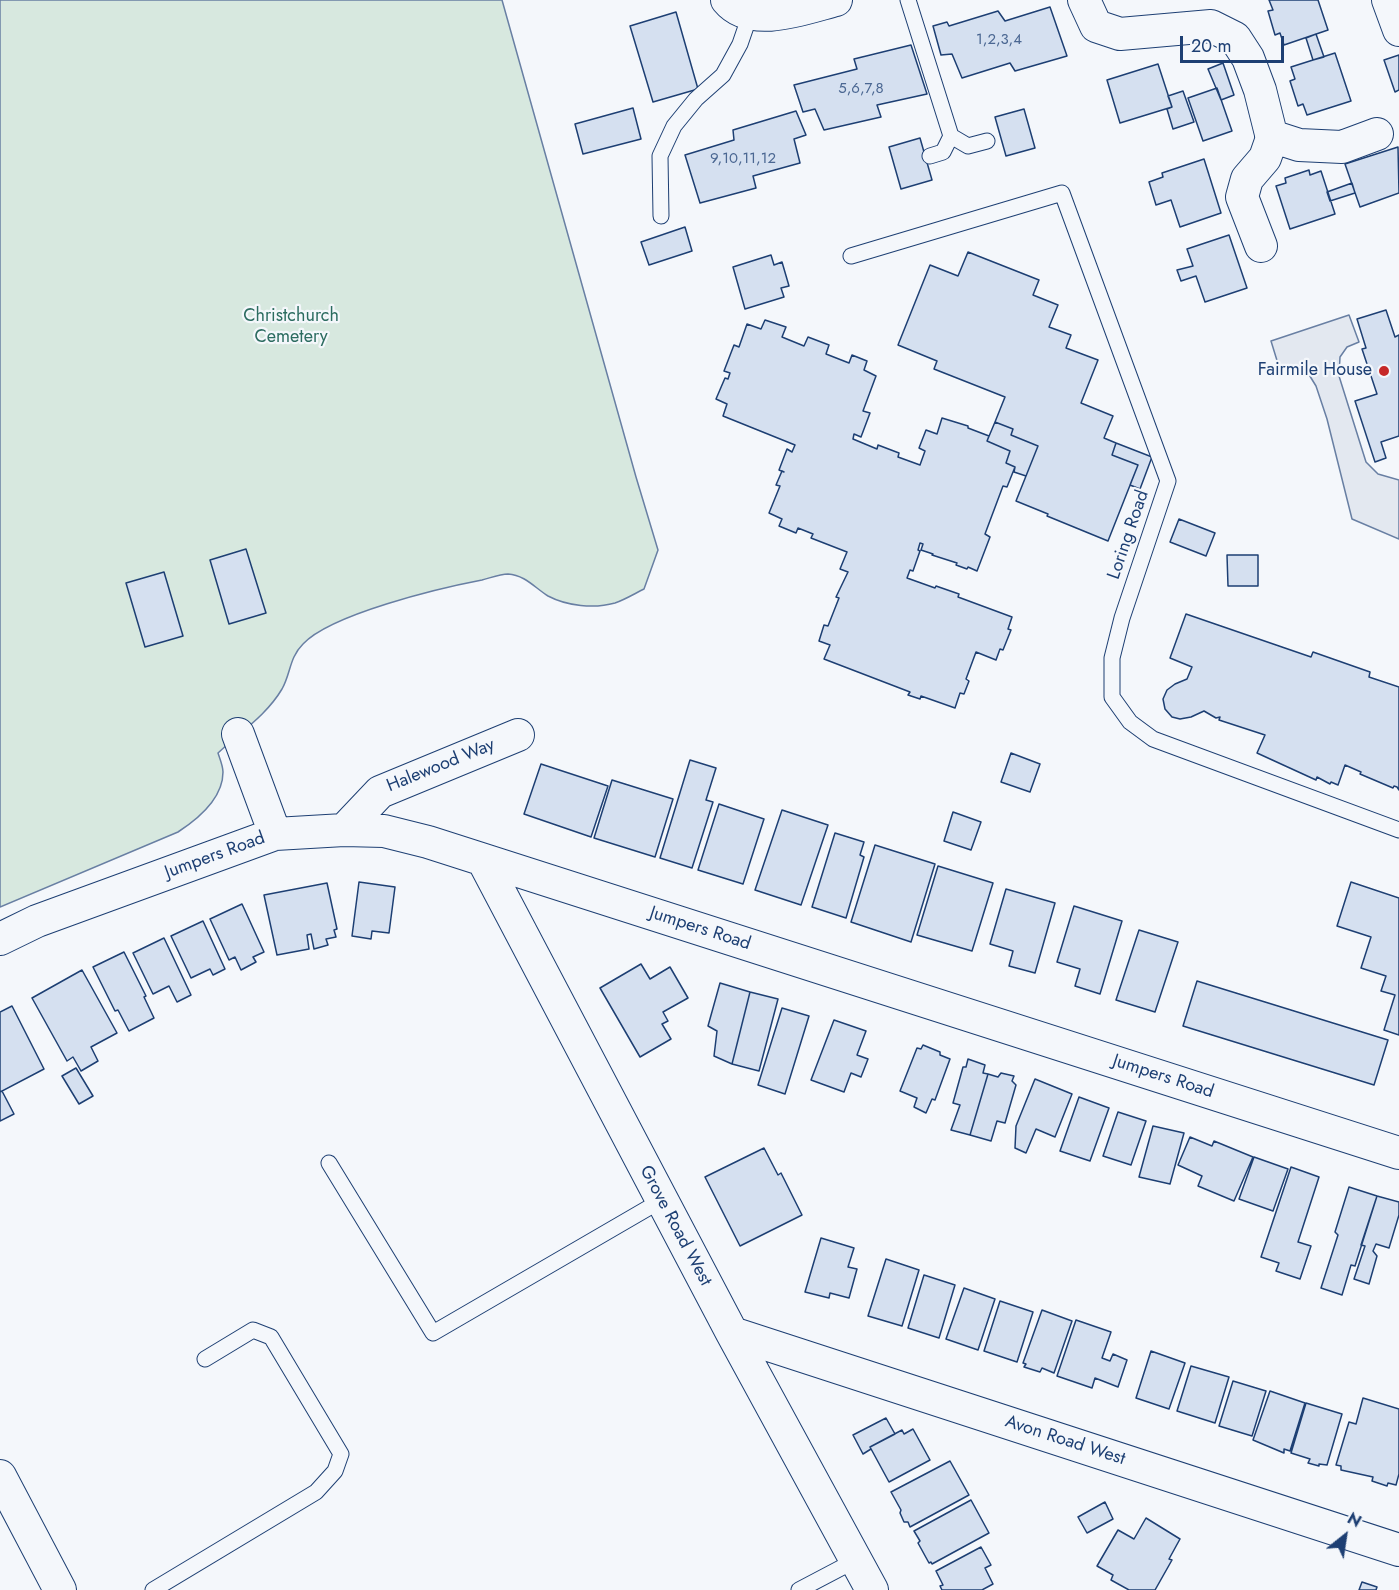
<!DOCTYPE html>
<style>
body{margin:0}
#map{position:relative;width:1399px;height:1590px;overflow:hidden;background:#f4f7fb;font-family:Jost,sans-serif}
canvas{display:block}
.north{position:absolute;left:1315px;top:1506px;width:60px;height:60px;-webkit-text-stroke:4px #f4f7fb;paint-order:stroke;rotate:30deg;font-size:16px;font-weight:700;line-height:24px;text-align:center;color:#1d3f73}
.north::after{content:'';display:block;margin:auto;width:21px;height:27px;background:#1d3f73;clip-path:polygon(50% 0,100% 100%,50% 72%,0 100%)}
.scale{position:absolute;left:1180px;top:36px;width:104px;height:27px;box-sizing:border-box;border:3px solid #1d3f73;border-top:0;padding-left:8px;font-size:18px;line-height:21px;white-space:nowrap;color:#1d3f73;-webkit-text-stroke:4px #f4f7fb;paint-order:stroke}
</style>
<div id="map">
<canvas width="1399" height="1590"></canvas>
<div class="north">N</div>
<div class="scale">20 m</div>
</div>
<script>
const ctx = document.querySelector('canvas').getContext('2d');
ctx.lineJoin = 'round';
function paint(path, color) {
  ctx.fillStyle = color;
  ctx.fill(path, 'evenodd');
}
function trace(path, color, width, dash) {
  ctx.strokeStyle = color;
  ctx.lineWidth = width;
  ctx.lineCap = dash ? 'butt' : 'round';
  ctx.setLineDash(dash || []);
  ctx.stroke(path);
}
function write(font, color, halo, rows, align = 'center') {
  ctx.font = font + ' Jost,sans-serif';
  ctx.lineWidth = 4.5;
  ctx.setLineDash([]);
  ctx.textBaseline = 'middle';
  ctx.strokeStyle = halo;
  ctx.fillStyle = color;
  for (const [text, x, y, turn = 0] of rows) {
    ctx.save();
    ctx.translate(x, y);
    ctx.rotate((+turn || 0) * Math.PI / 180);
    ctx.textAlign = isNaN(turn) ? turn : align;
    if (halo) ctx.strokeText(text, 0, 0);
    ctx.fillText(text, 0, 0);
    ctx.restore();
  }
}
const green = new Path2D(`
 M0,0H502L636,477L658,550L644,589C634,594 624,600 615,603C594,609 567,606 548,596C535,588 525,575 508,574C500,574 490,578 482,580C440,588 331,614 303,644C289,658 291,673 282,689C266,716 240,732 218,753C220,759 223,766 223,772C223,799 198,819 178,832L0,907Z`);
paint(green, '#d7e8df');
trace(green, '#687fa3', 1.5);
const parking = new Path2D(`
 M1349,315L1359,342L1347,347L1340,357L1339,376L1366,462L1378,474L1399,480V539L1352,519L1327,419L1316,386L1308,373L1300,366L1279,367L1271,341Z`);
paint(parking, '#e3e8f0');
trace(parking, '#687fa3', 1.5);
const building = new Path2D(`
 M1269,0H1318L1328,30L1284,45L1280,33L1275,35L1268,11L1273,10Z
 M1050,7L1067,56L1015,71L1010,63L962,78L952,54L941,55L933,26L947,22L949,26L998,11L1005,21Z
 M676,12L698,89L653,102L630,26Z
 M1316,34L1324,57L1313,60L1306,38Z
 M911,45L927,94L877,105L881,117L824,130L815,109L803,112L794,85L857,69L854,59Z
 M1335,53L1351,101L1307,115L1303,104L1298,106L1290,81L1295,79L1291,67Z
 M1399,55V90L1395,92L1384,60Z
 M1223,63L1234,95L1221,100L1208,69Z
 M1158,64L1172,107L1120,123L1107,80Z
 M1217,88L1232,131L1203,141L1188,98Z
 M1183,91L1194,122L1173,129L1167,109L1172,107L1168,96Z
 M633,108L641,139L583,154L575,124Z
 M1024,109L1035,148L1006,156L995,117Z
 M796,111L806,135L794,139L800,163L753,176L756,188L700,203L685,155L734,140L733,130Z
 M920,138L932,180L901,189L889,147Z
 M1398,147L1399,193L1360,207L1345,164Z
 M1204,159L1221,213L1180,227L1171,200L1156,205L1149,182L1163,177L1162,173Z
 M1309,170L1310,175L1321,171L1335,214L1290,229L1276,186L1286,183L1285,178Z
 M1352,183L1355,193L1330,201L1327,192Z
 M685,227L692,251L649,265L641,242Z
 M1229,235L1247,288L1205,302L1196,276L1181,281L1177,270L1193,266L1187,249Z
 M968,252L1039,280L1033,295L1058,305L1049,327L1071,335L1066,348L1098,360L1081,403L1113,416L1104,438L1116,443L1112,455L1138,465L1108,541L1047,516L1048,514L1016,501L1038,446L1011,435L1013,429L995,422L1005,397L934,369L937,361L898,345L930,265L958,276Z
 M771,255L774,265L782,262L789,286L781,288L784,297L745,309L733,267Z
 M1386,310L1395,337L1399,335V436L1381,442L1386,458L1375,462L1355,401L1377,394L1362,349L1366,348L1357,319Z
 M765,320L786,327L782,337L804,346L808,337L829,345L826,354L849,363L852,355L867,361L864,370L876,376L863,411L870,413L861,437L854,434L853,439L877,449L878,445L899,453L898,457L920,465L925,451L919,448L926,430L937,434L942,418L968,426V428L989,436L987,441L1010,451L1006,463L1015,467L1007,487L1003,486L985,534L990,537L977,571L968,567L967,569L956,565L957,563L932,555L933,554L921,550L923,544L920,543L918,550L920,551L913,571L910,570L907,578L935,588L936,586L959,594L958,597L1012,617L1008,629L1011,630L1003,650L1000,649L996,660L976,652L966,679L969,681L964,694L960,693L955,708L921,696L920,699L908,695L910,692L824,659L830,645L819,641L824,625L828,626L839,598L836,597L848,572L840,569L847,552L811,538L813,534L798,528L796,533L779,526L782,519L769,513L780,486L776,485L782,471L784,472L779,470L787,449L792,452L795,445L723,416L727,404L716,399L725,378L728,379L730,373L724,371L734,345L739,347L747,324L761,329Z
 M995,422L1013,429L1011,435L1038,446L1026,476L1014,472L1015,467L1006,463L1010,451L987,441Z
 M1116,443L1152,457L1140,489L1130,485L1138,465L1112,455Z
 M1179,519L1215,533L1206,556L1170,542Z
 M246,549L266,613L229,624L210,560Z
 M1227,555H1258V586H1228Z
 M164,572L183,636L145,647L126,583Z
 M1186,614L1311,657L1313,652L1370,672L1369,677L1399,687V790L1397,787L1394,786L1393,788L1360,774L1361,772L1345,765L1338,785L1331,782L1330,784L1317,777L1316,780L1257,753L1265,735L1219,720L1220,717L1216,718L1204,711L1191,717L1180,719L1172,717L1165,709L1163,699L1167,690L1175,684L1187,679L1192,667L1170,658Z
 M1011,753L1040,764L1030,792L1001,782Z
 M690,760L716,768L706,800L713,802L692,868L660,858Z
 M541,764L608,786L591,837L524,814Z
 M612,780L673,799L655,857L594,838Z
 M719,804L764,819L743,884L698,870Z
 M782,810L828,825L801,905L755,890Z
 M953,812L981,822L971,850L944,841Z
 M835,833L864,842L860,855L864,857L846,918L812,907Z
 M875,845L935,864L911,942L851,922Z
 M938,866L993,883L972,951L917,935Z
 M359,882L395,887L389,933L372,931L371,939L352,936Z
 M1351,882L1399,898V1035L1384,1030L1395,995L1381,991L1386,976L1361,968L1371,937L1337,926Z
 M327,883L337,929L334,930L336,937L326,939L328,945L314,949L311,934L307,935L309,949L277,955L264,895Z
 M1006,889L1055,903L1035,973L1009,966L1013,951L990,944Z
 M242,904L264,952L253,957L256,962L241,970L235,957L229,960L210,919Z
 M1074,906L1122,921L1100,994L1075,986L1080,969L1057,962Z
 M203,921L225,969L213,975L210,969L191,978L171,936Z
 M1139,930L1178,942L1155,1012L1116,1000Z
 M164,938L191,995L177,1002L169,986L153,994L133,953Z
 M124,952L146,996L144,997L154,1018L129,1031L118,1010L115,1011L93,967Z
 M641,964L650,979L670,967L688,998L663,1012L668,1021L662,1024L671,1039L640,1057L600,988Z
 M82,970L117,1033L91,1047L98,1061L81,1071L73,1057L67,1061L32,998Z
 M1197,981L1388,1040L1374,1085L1183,1026Z
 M720,983L750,992L732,1064L714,1056L717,1031L708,1026Z
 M750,992L778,999L759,1071L732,1064Z
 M12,1006L44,1069L0,1092V1012Z
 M782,1008L809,1016L785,1094L758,1085Z
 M834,1020L866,1031L857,1055L868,1059L861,1077L851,1073L844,1092L811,1080Z
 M923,1045L940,1052V1055L950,1059L935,1100L932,1099L926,1113L914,1107L917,1098L900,1091L917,1048L921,1049Z
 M968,1059L985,1065L983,1073L988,1074L970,1135L951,1130L960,1105L953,1103L963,1067H966Z
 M76,1068L93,1096L79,1104L62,1076Z
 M1001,1073L1014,1076L1012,1081L1016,1085L1005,1123L997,1121L991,1141L970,1135L988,1074L998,1077Z
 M1035,1079L1072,1094L1055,1137L1036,1129L1026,1153L1015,1148L1016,1126Z
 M2,1091L14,1114L0,1121V1092Z
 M1079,1097L1109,1108L1090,1161L1060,1151Z
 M1118,1112L1146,1121L1131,1165L1103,1156Z
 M1153,1126L1184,1133L1170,1184L1139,1177Z
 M1190,1137L1212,1146L1214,1141L1253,1157L1234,1201L1198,1186L1202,1176L1178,1165Z
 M764,1148L778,1175L781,1173L802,1215L740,1246L705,1177Z
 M1254,1157L1288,1169L1273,1211L1239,1199Z
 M1291,1167L1319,1177L1298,1242L1311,1246L1300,1279L1276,1271L1279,1263L1261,1257Z
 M1349,1187L1377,1196L1355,1266L1351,1265L1342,1295L1321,1288L1338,1235L1335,1232Z
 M1377,1196L1399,1202V1215L1389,1248L1376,1244L1373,1251L1377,1256L1369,1284L1354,1279L1365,1246L1361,1245Z
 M821,1238L854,1248L848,1267L857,1269L849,1298L830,1293L829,1298L805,1292Z
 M886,1259L919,1270L902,1326L868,1316Z
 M924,1275L955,1285L939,1338L908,1328Z
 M964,1288L995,1299L978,1350L946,1339Z
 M1000,1301L1033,1312L1017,1362L984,1351Z
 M1042,1310L1072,1321L1054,1373L1042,1368L1040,1372L1024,1367L1026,1364L1023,1363Z
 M1076,1320L1111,1332L1102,1358L1110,1361L1113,1354L1127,1360L1118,1387L1095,1378L1092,1388L1057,1376Z
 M1151,1351L1185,1363L1169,1409L1136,1398Z
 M1191,1366L1229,1377L1215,1423L1177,1411Z
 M1233,1381L1266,1391L1252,1436L1219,1426Z
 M1270,1391L1305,1403L1290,1451L1284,1449V1453L1253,1440Z
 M1363,1398L1399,1409V1474L1396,1485L1388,1483L1387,1486L1372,1481L1373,1477L1341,1470V1466L1336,1465L1349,1422L1356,1424Z
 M1306,1403L1342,1414L1327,1465L1319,1464V1466L1308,1463L1310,1459L1291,1453Z
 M886,1418L895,1434L870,1447L871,1449L863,1454L853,1435Z
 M913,1429L930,1460L889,1482L870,1447L902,1430L904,1434Z
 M950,1461L969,1495L910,1527L908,1522H904L900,1513L901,1510L891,1492Z
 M971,1500L989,1533L932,1564L931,1562L929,1563L918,1543L920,1541L914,1531Z
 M1105,1502L1113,1519L1087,1533L1078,1517Z
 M1146,1518L1180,1539L1169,1559L1172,1560L1155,1590H1129L1111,1580L1113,1575L1097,1566L1118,1530L1134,1539Z
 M981,1547L991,1565L985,1568L993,1584L982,1590H942L940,1586L943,1585L936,1571Z
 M1362,1582L1377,1587L1376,1590H1359Z`);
paint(building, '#d5e0f0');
trace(building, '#1d3f73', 1.5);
const lane = new Path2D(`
 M908,0L951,136L968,146L987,141
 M930,156L943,152L951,136
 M661,216L660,156L674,126L696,99L723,75L740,44L751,12
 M851,256L1062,193L1168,481L1122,618L1112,658V697L1130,722L1153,739L1399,830
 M329,1163L433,1333L662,1200
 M153,1590L316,1492L335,1471L341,1454L271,1337L253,1330L205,1359
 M799,1590L856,1560`);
const street = new Path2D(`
 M727,0C751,29 805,8 836,0
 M1084,0L1096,26L1120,34L1211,26L1235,38L1248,58L1260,90L1272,138L1265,158L1247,179L1242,197L1261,246
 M1388,0L1399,30
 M1271,136L1299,145L1342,147L1377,134
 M238,734L275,834
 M344,830L380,792L518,735
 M483,860L732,1333L872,1590
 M0,939L37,921L275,834L344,830L384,831L428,842L1399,1153
 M732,1333L1399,1550
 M0,1476L60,1590`);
trace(lane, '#1d3f73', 17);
trace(street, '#1d3f73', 34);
trace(lane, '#f4f7fb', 15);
trace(street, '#f4f7fb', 32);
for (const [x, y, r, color] of [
 [1384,371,6,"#c62828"]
]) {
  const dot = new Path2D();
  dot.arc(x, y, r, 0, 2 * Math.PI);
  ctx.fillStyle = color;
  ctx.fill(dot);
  trace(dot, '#f4f7fb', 2);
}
write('15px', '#4b6792', null, [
 ["1,2,3,4",999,40],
 ["5,6,7,8",861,89],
 ["9,10,11,12",743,159]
]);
write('18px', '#2c6c60', '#f4f7fb', [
 ["Christchurch",291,317],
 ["Cemetery",291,338]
]);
write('18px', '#1d3f73', '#f4f7fb', [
 ["Fairmile House",1372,371]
], 'right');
write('18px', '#1d3f73', '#f4f7fb', [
 ["Loring Road",1129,535,-71],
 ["Halewood Way",441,766,-22],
 ["Jumpers Road",215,856,-20],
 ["Jumpers Road",700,929,18],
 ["Jumpers Road",1163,1077,18],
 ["Grove Road West",675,1226,62],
 ["Avon Road West",1065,1441,18]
]);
</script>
